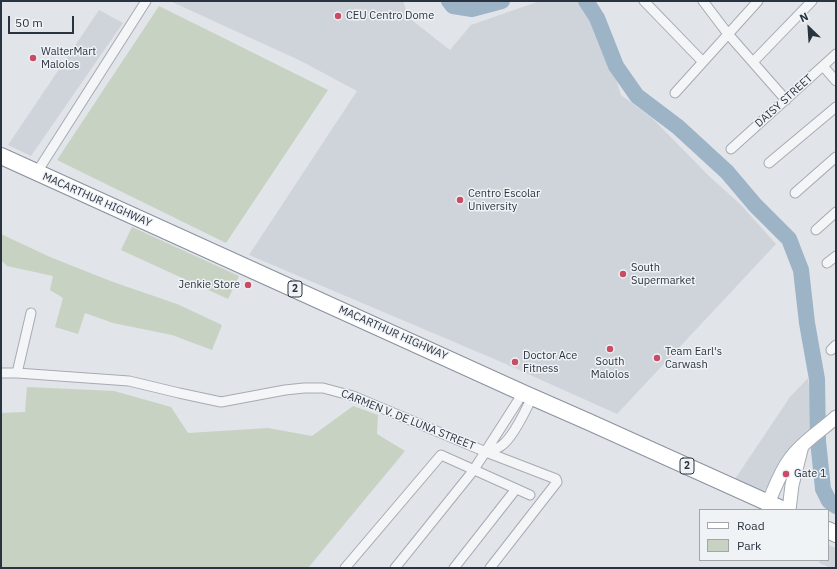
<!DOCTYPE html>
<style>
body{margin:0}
#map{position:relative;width:837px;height:569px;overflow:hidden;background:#e1e4e9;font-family:"IBM Plex Sans",sans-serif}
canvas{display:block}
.frame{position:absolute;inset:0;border:2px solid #2a3340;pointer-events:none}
.legend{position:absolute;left:699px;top:509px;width:130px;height:52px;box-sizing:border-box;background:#f0f3f6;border:1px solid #a1a6ad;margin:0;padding:5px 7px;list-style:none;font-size:12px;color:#2a3340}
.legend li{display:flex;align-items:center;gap:8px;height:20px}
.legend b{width:20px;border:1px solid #a1a6ad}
.north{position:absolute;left:789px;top:8px;width:40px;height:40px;-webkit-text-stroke:3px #f0f3f6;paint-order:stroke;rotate:335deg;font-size:11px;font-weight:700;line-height:16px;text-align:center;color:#2a3340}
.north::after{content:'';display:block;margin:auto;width:14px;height:18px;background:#2a3340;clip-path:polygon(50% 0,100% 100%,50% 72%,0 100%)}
.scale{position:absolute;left:8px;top:16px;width:66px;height:18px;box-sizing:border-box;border:2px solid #2a3340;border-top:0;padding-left:5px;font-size:12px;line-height:14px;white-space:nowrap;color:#2a3340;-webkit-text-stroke:3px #f0f3f6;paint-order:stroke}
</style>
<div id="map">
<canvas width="837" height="569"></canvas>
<div class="frame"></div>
<ul class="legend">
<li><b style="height:5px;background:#fff"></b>Road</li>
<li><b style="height:11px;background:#c7d2c2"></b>Park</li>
</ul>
<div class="north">N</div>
<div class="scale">50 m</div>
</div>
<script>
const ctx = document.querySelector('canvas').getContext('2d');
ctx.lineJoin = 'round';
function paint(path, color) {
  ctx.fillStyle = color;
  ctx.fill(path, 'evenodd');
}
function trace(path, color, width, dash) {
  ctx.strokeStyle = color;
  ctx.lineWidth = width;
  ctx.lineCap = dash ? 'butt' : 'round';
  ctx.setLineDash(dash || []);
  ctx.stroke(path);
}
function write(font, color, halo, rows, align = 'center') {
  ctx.font = font + ' "IBM Plex Sans",sans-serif';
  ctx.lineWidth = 3;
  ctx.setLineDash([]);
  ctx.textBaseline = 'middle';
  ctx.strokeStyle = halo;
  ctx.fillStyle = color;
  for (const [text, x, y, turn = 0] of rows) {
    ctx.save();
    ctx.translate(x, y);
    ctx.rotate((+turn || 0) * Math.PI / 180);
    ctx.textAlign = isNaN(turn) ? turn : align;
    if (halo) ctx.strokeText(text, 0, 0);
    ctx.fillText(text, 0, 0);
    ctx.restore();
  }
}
paint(new Path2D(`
 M170,1H403L409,18L450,50L471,25L540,1H580L591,11L599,27L621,95L652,118L709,176L741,205L776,244L617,414L499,361L249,255L357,91L301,61Z
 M99,10L123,23L31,156L8,145Z
 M808,378L813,430L799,443L764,491L735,479L790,397Z
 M828,545L836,548V568H831L819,563L820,560H828Z`), '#cfd4db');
paint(new Path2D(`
 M159,6L328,90L226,243L57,160Z
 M132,227L239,276L228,299L121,250Z
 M1,234L50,257L113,282L177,304L222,325L212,350L172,335L113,323L85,313L78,334L55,327L63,298L50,290L53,276L7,266L1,260Z
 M27,387L114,391L171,407L188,433L268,428L312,436L353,406L378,415L377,434L405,451L308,568H1V413L25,412Z`), '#c7d2c2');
trace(new Path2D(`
 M449,1L453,6L472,9L502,1
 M586,1L597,18L616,66L637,96L678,127L727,172L755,205L789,239L801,270L807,323L817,379L818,441L823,489L829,501L836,506`), '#9db4c7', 16);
const street = new Path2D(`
 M644,1L703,62
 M703,1L728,34L786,100
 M753,62L812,1
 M823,66L836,81
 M675,93L758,1
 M731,149L836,54
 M769,163L836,107
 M37,172L146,1
 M795,193L836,157
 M816,230L836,212
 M827,263L836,256
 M831,350L836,345
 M1,373H17L129,381L179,393L221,402L285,390L304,388H323L353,396L486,452L556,479L557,482L490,568
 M17,373L31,313
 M486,452C491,450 497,449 501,446C513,438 526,410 532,397
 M345,568L441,455L530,495
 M395,568L473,471L523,393
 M454,568L516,489`);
const secondary = new Path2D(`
 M768,503C775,488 780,472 790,459C802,442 821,431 836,417
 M789,510L792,485L802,446`);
const highway = new Path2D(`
 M1,156L523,393L589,422L784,510
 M828,530L836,534`);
trace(street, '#a6abb3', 11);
trace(secondary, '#a6abb3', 15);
trace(highway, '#89929f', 18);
trace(street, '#f3f5f7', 9);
trace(secondary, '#fff', 13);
trace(highway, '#fff', 16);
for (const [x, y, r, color] of [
 [338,16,4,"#c84c64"],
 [33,58,4,"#c84c64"],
 [460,200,4,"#c84c64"],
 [623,274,4,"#c84c64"],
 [248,285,4,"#c84c64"],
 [610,349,4,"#c84c64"],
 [657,358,4,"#c84c64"],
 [515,362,4,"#c84c64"],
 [786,474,4,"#c84c64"]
]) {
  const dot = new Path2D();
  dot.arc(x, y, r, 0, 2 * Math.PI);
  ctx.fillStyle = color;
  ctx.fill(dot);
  trace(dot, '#f0f3f6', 1.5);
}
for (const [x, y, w] of [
 [295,289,14],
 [687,466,14]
]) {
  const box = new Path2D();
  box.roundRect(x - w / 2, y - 8, w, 16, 3);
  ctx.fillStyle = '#f0f3f6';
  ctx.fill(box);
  trace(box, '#2a3340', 1);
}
write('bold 10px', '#2a3340', null, [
 ["2",295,289],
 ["2",687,466]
]);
write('11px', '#2a3340', '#f0f3f6', [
 ["CEU Centro Dome",346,16],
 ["WalterMart",41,52],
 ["Malolos",41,65],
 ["Centro Escolar",468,194],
 ["University",468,207],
 ["South",631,268],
 ["Supermarket",631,281],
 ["Jenkie Store",240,285,"right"],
 ["Team Earl's",665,352],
 ["Carwash",665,365],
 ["Doctor Ace",523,356],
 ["Fitness",523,369],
 ["South",610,362,"center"],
 ["Malolos",610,375,"center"],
 ["Gate 1",794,474]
], 'left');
write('11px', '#2a3340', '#f0f3f6', [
 ["DAISY STREET",784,101,-42],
 ["MACARTHUR HIGHWAY",97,200,24],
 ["MACARTHUR HIGHWAY",393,333,24],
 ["CARMEN V. DE LUNA STREET",408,420,22]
]);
</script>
